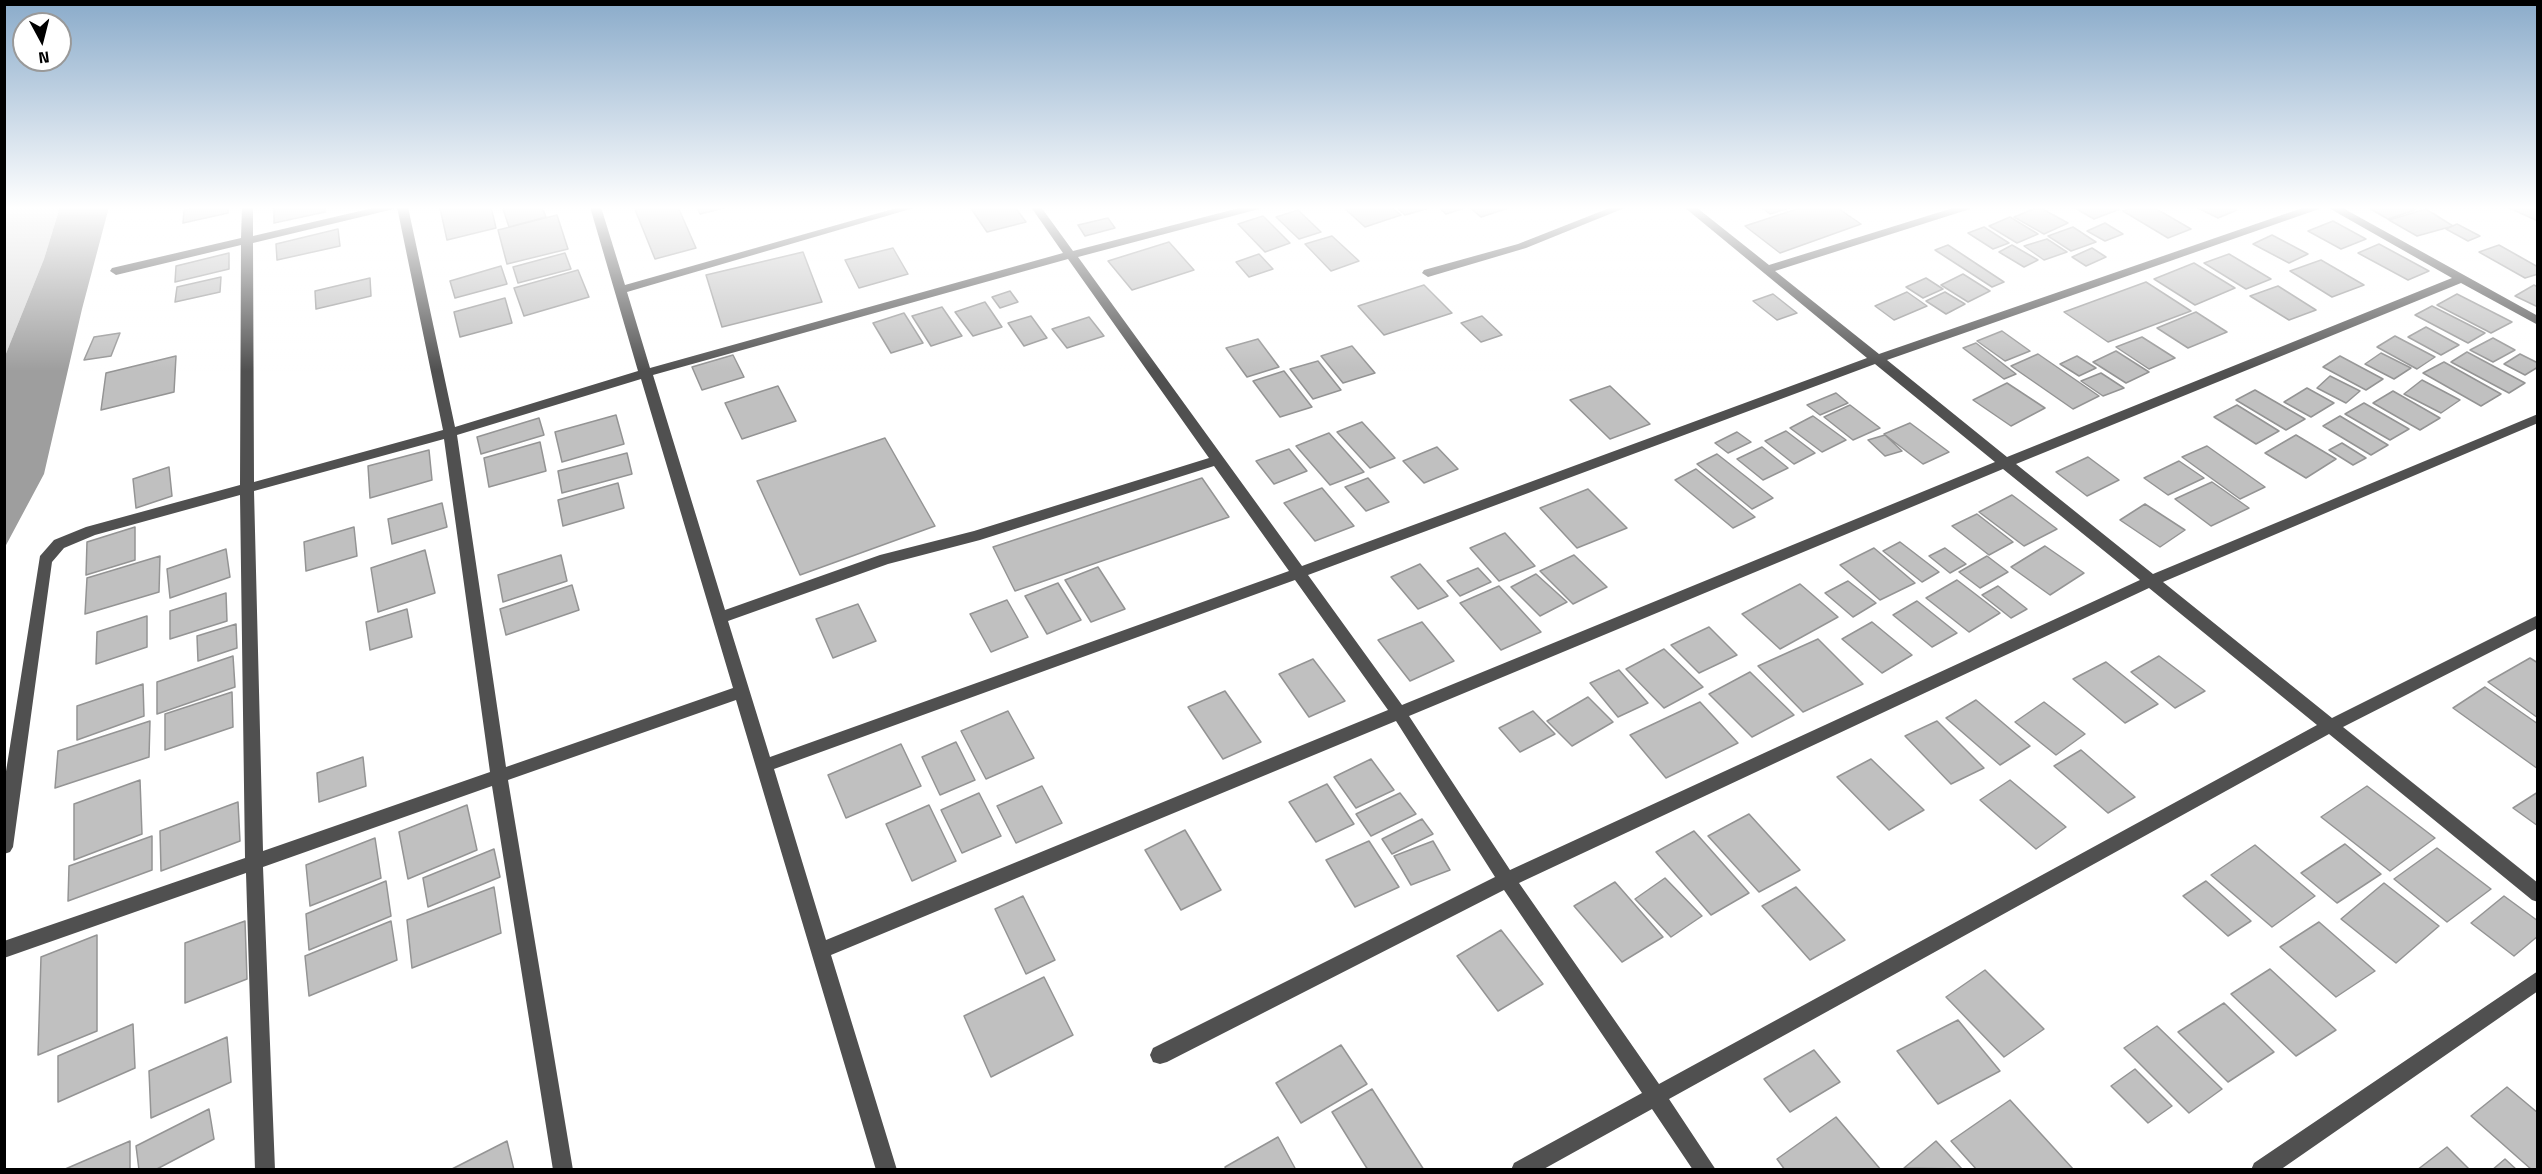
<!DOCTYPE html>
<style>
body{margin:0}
#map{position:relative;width:2542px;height:1174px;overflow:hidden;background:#fff;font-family:"Titillium Web",sans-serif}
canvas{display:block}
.frame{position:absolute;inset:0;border:6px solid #000;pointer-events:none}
.north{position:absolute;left:12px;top:12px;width:60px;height:60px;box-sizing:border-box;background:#fff;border:2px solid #999;border-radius:50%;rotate:173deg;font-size:16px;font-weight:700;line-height:24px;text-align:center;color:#000}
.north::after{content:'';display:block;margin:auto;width:21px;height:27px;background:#000;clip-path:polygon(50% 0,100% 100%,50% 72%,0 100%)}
</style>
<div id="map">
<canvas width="2542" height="1174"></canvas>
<div class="frame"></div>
<div class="north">N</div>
</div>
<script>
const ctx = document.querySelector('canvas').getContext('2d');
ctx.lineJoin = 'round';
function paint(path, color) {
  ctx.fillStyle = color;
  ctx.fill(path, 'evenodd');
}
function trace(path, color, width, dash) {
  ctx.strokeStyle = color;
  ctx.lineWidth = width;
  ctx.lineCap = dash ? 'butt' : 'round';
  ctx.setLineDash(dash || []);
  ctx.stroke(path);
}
paint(new Path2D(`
 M5,207H60L44,259L5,356Z`), '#d7d7d7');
paint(new Path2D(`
 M60,207H109L82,309L44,474L5,547V356L44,259Z`), '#9e9e9e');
const building = new Path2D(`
 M202,207H228V213L183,223L184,210Z
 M274,207H325V212L274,223Z
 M491,207L496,228L447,240L440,208Z
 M512,207H542L546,217L509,227L503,209Z
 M634,207H678L696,248L655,259Z
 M696,207H728L700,214Z
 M970,207H1015L1026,222L987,232Z
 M1343,207H1391L1401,215L1365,227Z
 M1396,207H1428L1429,208L1405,215Z
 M1438,207H1464L1465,208L1446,214Z
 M1469,207H1507L1509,208L1481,217Z
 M1761,207H1792L1770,214Z
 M1803,207H1836L1861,224L1780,253L1745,226Z
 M2039,207L2068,223L2044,234L2014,217Z
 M2073,207H2116L2120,209L2094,219Z
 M2134,207H2153L2191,229L2168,238L2123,211Z
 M2196,207H2230L2237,210L2218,218Z
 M2367,207H2409L2415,210L2388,219Z
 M2507,207H2538V221Z
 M2426,209L2453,226L2417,236L2389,220Z
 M1298,210L1321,232L1299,239L1276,217Z
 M557,215L568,249L507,264L498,230Z
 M1263,216L1290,243L1265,252L1238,224Z
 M2010,217L2038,234L2017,243L1989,226Z
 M1108,218L1115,228L1085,236L1078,225Z
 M2333,221L2366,239L2341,249L2308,231Z
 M2105,223L2123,234L2105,241L2087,231Z
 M2457,224L2480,236L2468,241L2446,229Z
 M1984,227L2009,243L1993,249L1968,233Z
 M2073,227L2096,242L2071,251L2048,236Z
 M338,229L340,246L277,260L276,244Z
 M2272,235L2308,254L2289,263L2253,244Z
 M1332,236L1359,261L1331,271L1305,244Z
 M2047,239L2067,252L2044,260L2024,246Z
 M1169,242L1194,270L1132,290L1108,261Z
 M2379,244L2429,271L2408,280L2358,253Z
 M1948,245L2004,282L1992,287L1935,250Z
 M2012,245L2038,260L2024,267L1999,252Z
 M2499,245L2538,267V274L2525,278L2479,252Z
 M893,248L908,274L859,288L845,260Z
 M2092,248L2106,257L2086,266L2072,257Z
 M803,252L822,302L722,327L706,275Z
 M229,253V269L175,282L176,266Z
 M565,253L571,269L518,283L513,267Z
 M1259,254L1273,269L1249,277L1236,262Z
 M2229,254L2271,279L2246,289L2204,263Z
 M2321,260L2364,285L2332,297L2290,271Z
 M2194,263L2235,288L2195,305L2154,279Z
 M501,266L507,284L455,298L450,281Z
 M578,270L589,297L524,316L514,288Z
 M1963,274L1990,291L1968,302L1941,285Z
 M221,277L220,292L175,302L177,287Z
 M370,278L371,296L316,309L315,291Z
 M1926,278L1943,289L1923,298L1906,287Z
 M2146,282L2191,311L2108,342L2064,312Z
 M1424,285L1452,313L1384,335L1358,306Z
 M2534,285L2538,287V307L2515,296Z
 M2278,286L2316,310L2289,320L2250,296Z
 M1010,291L1018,302L1000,308L992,297Z
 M1907,292L1927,306L1894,320L1875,306Z
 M1945,292L1965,304L1946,314L1926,301Z
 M1773,294L1797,313L1777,320L1753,301Z
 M2457,294L2512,322L2491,333L2437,305Z
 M505,298L512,323L460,337L454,312Z
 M985,302L1002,327L973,336L955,312Z
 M2432,306L2485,333L2468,343L2415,315Z
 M942,307L962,336L931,346L912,316Z
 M2196,312L2227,332L2188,348L2157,328Z
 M904,313L923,343L891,353L873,323Z
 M1031,316L1047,338L1024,346L1008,323Z
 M1482,316L1502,335L1481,342L1461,323Z
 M1089,317L1104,336L1067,348L1052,329Z
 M2426,327L2459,345L2441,355L2408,337Z
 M2002,331L2030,351L2005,361L1977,341Z
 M120,333L111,356L84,360L94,337Z
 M2395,336L2435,357L2417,369L2377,347Z
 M2142,337L2175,358L2149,369L2116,347Z
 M2493,338L2515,350L2493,362L2470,350Z
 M1258,339L1279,367L1247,377L1226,348Z
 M1976,343L2016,374L2004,379L1963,348Z
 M1352,346L1375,373L1343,383L1321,356Z
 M2116,351L2149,372L2126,383L2093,362Z
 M2467,352L2525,383L2509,393L2451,362Z
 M2381,353L2411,368L2394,379L2365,364Z
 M2038,354L2099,396L2073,409L2011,366Z
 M2520,354L2538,363V367L2525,375L2504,364Z
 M733,355L744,377L702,390L692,367Z
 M176,356L174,392L101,410L106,373Z
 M2077,356L2096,368L2079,376L2060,364Z
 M2340,356L2383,379L2366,390L2323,367Z
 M1318,361L1341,390L1313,399L1290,369Z
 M2444,362L2501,394L2481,406L2423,373Z
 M1284,371L1312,407L1280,417L1253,381Z
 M2101,373L2124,388L2103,396L2081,381Z
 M2330,376L2360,391L2346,403L2317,388Z
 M2422,380L2460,400L2441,413L2404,394Z
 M2007,383L2045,408L2011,426L1973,400Z
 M778,386L796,421L742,439L725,403Z
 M1610,386L1650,424L1610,439L1570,400Z
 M2307,388L2334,403L2311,417L2284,402Z
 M2255,390L2305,419L2286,430L2236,400Z
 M2393,391L2440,418L2420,430L2373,403Z
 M1836,393L1848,403L1820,415L1807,405Z
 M2364,403L2409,429L2390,440L2345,414Z
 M1850,405L1880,428L1853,440L1824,417Z
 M2237,405L2279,431L2256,444L2214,417Z
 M616,415L624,444L562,462L555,432Z
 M1813,416L1846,440L1822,452L1790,428Z
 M2340,416L2388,445L2371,455L2323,426Z
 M539,418L544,435L481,454L477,437Z
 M1362,422L1395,458L1370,468L1337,432Z
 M1910,423L1949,452L1923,464L1884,434Z
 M1786,431L1815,453L1794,464L1765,441Z
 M1737,432L1751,442L1728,453L1715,443Z
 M1329,433L1364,472L1330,485L1296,446Z
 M1885,435L1902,451L1885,456L1868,440Z
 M2296,435L2336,459L2306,478L2265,453Z
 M885,438L935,526L800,575L757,481Z
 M540,442L546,471L489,487L484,458Z
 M2342,443L2366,458L2353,465L2329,450Z
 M2207,446L2265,487L2240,499L2182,457Z
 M1437,447L1458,469L1424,483L1403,461Z
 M1762,447L1788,468L1763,480L1737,459Z
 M1289,449L1307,471L1274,484L1256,461Z
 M429,450L432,480L370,498L368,466Z
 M627,453L632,474L562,493L558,471Z
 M1717,454L1773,498L1752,509L1697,464Z
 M2088,457L2119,480L2087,496L2056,472Z
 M2179,461L2204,478L2168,495L2144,478Z
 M169,467L172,496L136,508L133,479Z
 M1696,469L1755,517L1733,528L1675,480Z
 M1202,478L1229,517L1015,591L993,547Z
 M1368,478L1389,502L1366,511L1345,487Z
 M2212,482L2249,508L2211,526L2175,499Z
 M618,483L624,508L563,526L558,500Z
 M1322,488L1354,526L1315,541L1284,503Z
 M1588,489L1627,528L1577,548L1540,508Z
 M2012,495L2057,529L2024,546L1979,512Z
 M442,503L447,527L392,544L388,519Z
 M2145,504L2185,530L2160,547L2120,520Z
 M1977,514L2013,542L1989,555L1952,526Z
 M135,527V560L86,575L87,542Z
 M354,527L357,556L306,571L304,542Z
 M1505,533L1535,566L1499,581L1470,548Z
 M1900,542L1939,572L1922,582L1883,551Z
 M2045,546L2084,573L2050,595L2011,567Z
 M1874,548L1915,583L1880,600L1840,565Z
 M1945,548L1966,564L1950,573L1929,556Z
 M226,549L230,577L170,598L167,569Z
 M425,550L435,593L378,612L371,568Z
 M561,555L567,581L503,602L498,575Z
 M1574,555L1607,587L1573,604L1540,571Z
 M160,556L159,592L85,614L87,578Z
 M1987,556L2008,572L1980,588L1959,572Z
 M1420,564L1448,596L1418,609L1391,577Z
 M1098,567L1125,609L1091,622L1065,580Z
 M1478,568L1491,582L1460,596L1447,581Z
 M1536,574L1567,602L1540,616L1511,587Z
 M1957,580L2000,613L1969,632L1926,598Z
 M1848,581L1876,603L1853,617L1825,593Z
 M1058,583L1081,620L1047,634L1025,596Z
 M1800,584L1838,617L1780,649L1742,614Z
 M572,585L579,610L506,635L500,609Z
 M1499,586L1541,632L1501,650L1460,603Z
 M1998,586L2027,609L2011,618L1982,595Z
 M226,593L227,621L170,639V611Z
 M1007,600L1028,637L991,652L970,614Z
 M1917,601L1957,633L1932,647L1893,615Z
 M858,604L876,641L833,658L816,619Z
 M407,609L412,637L370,650L366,622Z
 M147,616V647L96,664L97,632Z
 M1422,622L1454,661L1410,681L1378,640Z
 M1872,622L1912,655L1882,673L1842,639Z
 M236,624L237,648L198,661L197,636Z
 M1709,627L1737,655L1699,673L1671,645Z
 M1818,639L1863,684L1803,712L1758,666Z
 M1664,649L1703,687L1664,708L1626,669Z
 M233,656L235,687L157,714V682Z
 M2159,656L2205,691L2175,708L2131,672Z
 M2530,658L2538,663V718L2488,682Z
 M1313,659L1345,701L1309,717L1279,674Z
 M2106,662L2158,704L2125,723L2073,679Z
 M1619,670L1648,703L1618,717L1590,683Z
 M1750,672L1794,715L1752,737L1709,694Z
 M143,684L144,716L77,740V706Z
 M2485,687L2538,724V769L2453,708Z
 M1225,691L1261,742L1223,759L1188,707Z
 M232,692L233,727L165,750V714Z
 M1588,697L1613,722L1572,746L1547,721Z
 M1976,700L2030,746L2000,765L1946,718Z
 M1700,702L1738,743L1666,778L1630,735Z
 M2044,702L2085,734L2056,755L2015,722Z
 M1008,711L1034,758L986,779L961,731Z
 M1533,711L1555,734L1520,752L1499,728Z
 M150,721L149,757L55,788L58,751Z
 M1937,721L1984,768L1951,784L1905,736Z
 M956,742L975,780L940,795L922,757Z
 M901,744L921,786L846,818L828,775Z
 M2081,750L2135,797L2108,813L2054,766Z
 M363,757L366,786L319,802L317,773Z
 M1371,759L1394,790L1356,808L1334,777Z
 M1871,759L1924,810L1889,830L1837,777Z
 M140,780L142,834L74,860V804Z
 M2010,780L2066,827L2036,849L1980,800Z
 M1327,784L1354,824L1316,842L1289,802Z
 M1042,786L1062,823L1016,843L997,806Z
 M2367,786L2435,838L2390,871L2321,817Z
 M2538,792V826L2513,808Z
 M979,793L1001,836L962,853L941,810Z
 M1400,793L1416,814L1371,836L1356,814Z
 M238,802L240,841L161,871L160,831Z
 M467,805L477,850L408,879L399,832Z
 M929,805L956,861L912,881L886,824Z
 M1749,814L1800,870L1759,892L1708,836Z
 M1422,819L1433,834L1392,854L1382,839Z
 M1185,830L1221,890L1181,910L1145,850Z
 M1694,831L1749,893L1711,915L1656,852Z
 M152,836V870L68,901L69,866Z
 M375,838L381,878L310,906L306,865Z
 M1369,841L1399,887L1355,907L1326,860Z
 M1433,841L1450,870L1411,885L1394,856Z
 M2345,844L2381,874L2337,903L2301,873Z
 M2255,845L2315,896L2272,927L2211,875Z
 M2437,848L2491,889L2447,922L2394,879Z
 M494,849L500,877L428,907L423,878Z
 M1665,878L1702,916L1671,937L1635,899Z
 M386,881L391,916L309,950L306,914Z
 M2206,881L2251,921L2228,936L2183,896Z
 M1615,882L1663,937L1622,962L1574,906Z
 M2384,883L2439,926L2396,963L2341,919Z
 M494,887L501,933L412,968L407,920Z
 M1796,887L1845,940L1810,960L1762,906Z
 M1023,896L1055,960L1026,974L995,909Z
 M2504,896L2538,921V936L2514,956L2471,923Z
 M245,921L247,979L185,1003V943Z
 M391,921L397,960L309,996L305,956Z
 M2319,922L2375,971L2336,997L2280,947Z
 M1501,930L1543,984L1498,1011L1457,956Z
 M97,935V1031L38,1055L41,957Z
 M2270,969L2336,1030L2296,1056L2231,994Z
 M1985,970L2044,1029L2004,1057L1946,997Z
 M1044,977L1073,1035L991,1077L964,1016Z
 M2224,1003L2274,1052L2228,1082L2178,1032Z
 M1958,1020L2000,1071L1938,1104L1897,1051Z
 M133,1024L135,1068L58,1102V1056Z
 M2157,1026L2222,1089L2189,1113L2124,1048Z
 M227,1037L231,1082L151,1118L149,1071Z
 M1341,1045L1367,1084L1301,1123L1276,1083Z
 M1814,1050L1840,1082L1790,1112L1764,1079Z
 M2135,1069L2172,1106L2148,1123L2111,1086Z
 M2507,1087L2538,1113V1168L2535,1170H2532L2471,1116Z
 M1372,1089L1424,1170H1368L1332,1112Z
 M2010,1100L2074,1170H1977L1951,1141Z
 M209,1109L214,1139L155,1170H139L136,1146Z
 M1836,1117L1881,1170H1785L1777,1159Z
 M1278,1137L1296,1170H1226L1225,1167Z
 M130,1141V1170H63Z
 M507,1141L514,1170H450Z
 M1936,1141L1962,1169L1904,1168Z
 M2447,1147L2470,1170H2417Z
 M2505,1159L2517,1170H2492Z`);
paint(building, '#c0c0c0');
trace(building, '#949494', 1.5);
paint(new Path2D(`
 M242,207H253V236L377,207H396L394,209L253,243L254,482L443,430L397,207H408L455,427L638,371L590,207H601L625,285L900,207H917L627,292L650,368L1063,253L1031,207H1041L1073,251L1243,207H1260L1259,209L1078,257L1302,566L1867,358L1684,207H1696L1769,265L1956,207H1971L1970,209L1775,271L1879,354L2305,207H2320L2319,209L1887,360L2007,457L2452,278L2327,207H2341L2538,316V325L2461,283L2016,464L2153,574L2538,414V423L2163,582L2332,718L2538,615V628L2343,727L2538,883V902L2532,900L2329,734L1669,1099L1716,1170H1693L1652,1109L1542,1170H1511L1514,1163L1642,1093L1504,890L1167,1062L1160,1064L1153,1062L1150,1055L1153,1048L1495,877L1396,721L831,955L897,1170H876L736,700L508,780L573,1170H553L492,786L263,867L275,1170H255L246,873L4,958V941L245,858L240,495L95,535L64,548L52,562L13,847L10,852L4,854V784L40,556L54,540L86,527L240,485L241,245L116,275L110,271L112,268L241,238ZM1068,259L1209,458L974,531L880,555L725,610L653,375ZM1875,364L1995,462L1402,705L1308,575ZM641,379L733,688L506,767L457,435ZM444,439L490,772L263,851L254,491ZM1214,466L1289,571L770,757L728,621L888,564L980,540ZM2003,469L2140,580L1510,870L1409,716ZM1295,580L1388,710L826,940L774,769ZM2149,588L2317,725L1659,1084L1519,883Z
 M1612,207H1627L1526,248L1428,277L1422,273L1424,270L1518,244Z
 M2538,971V991L2280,1170H2251L2254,1163Z`), '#505050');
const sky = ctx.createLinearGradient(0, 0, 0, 371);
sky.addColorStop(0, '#8aabca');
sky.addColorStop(0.56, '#fff');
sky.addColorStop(1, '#ffffff00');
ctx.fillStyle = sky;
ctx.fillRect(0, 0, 2542, 371);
</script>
